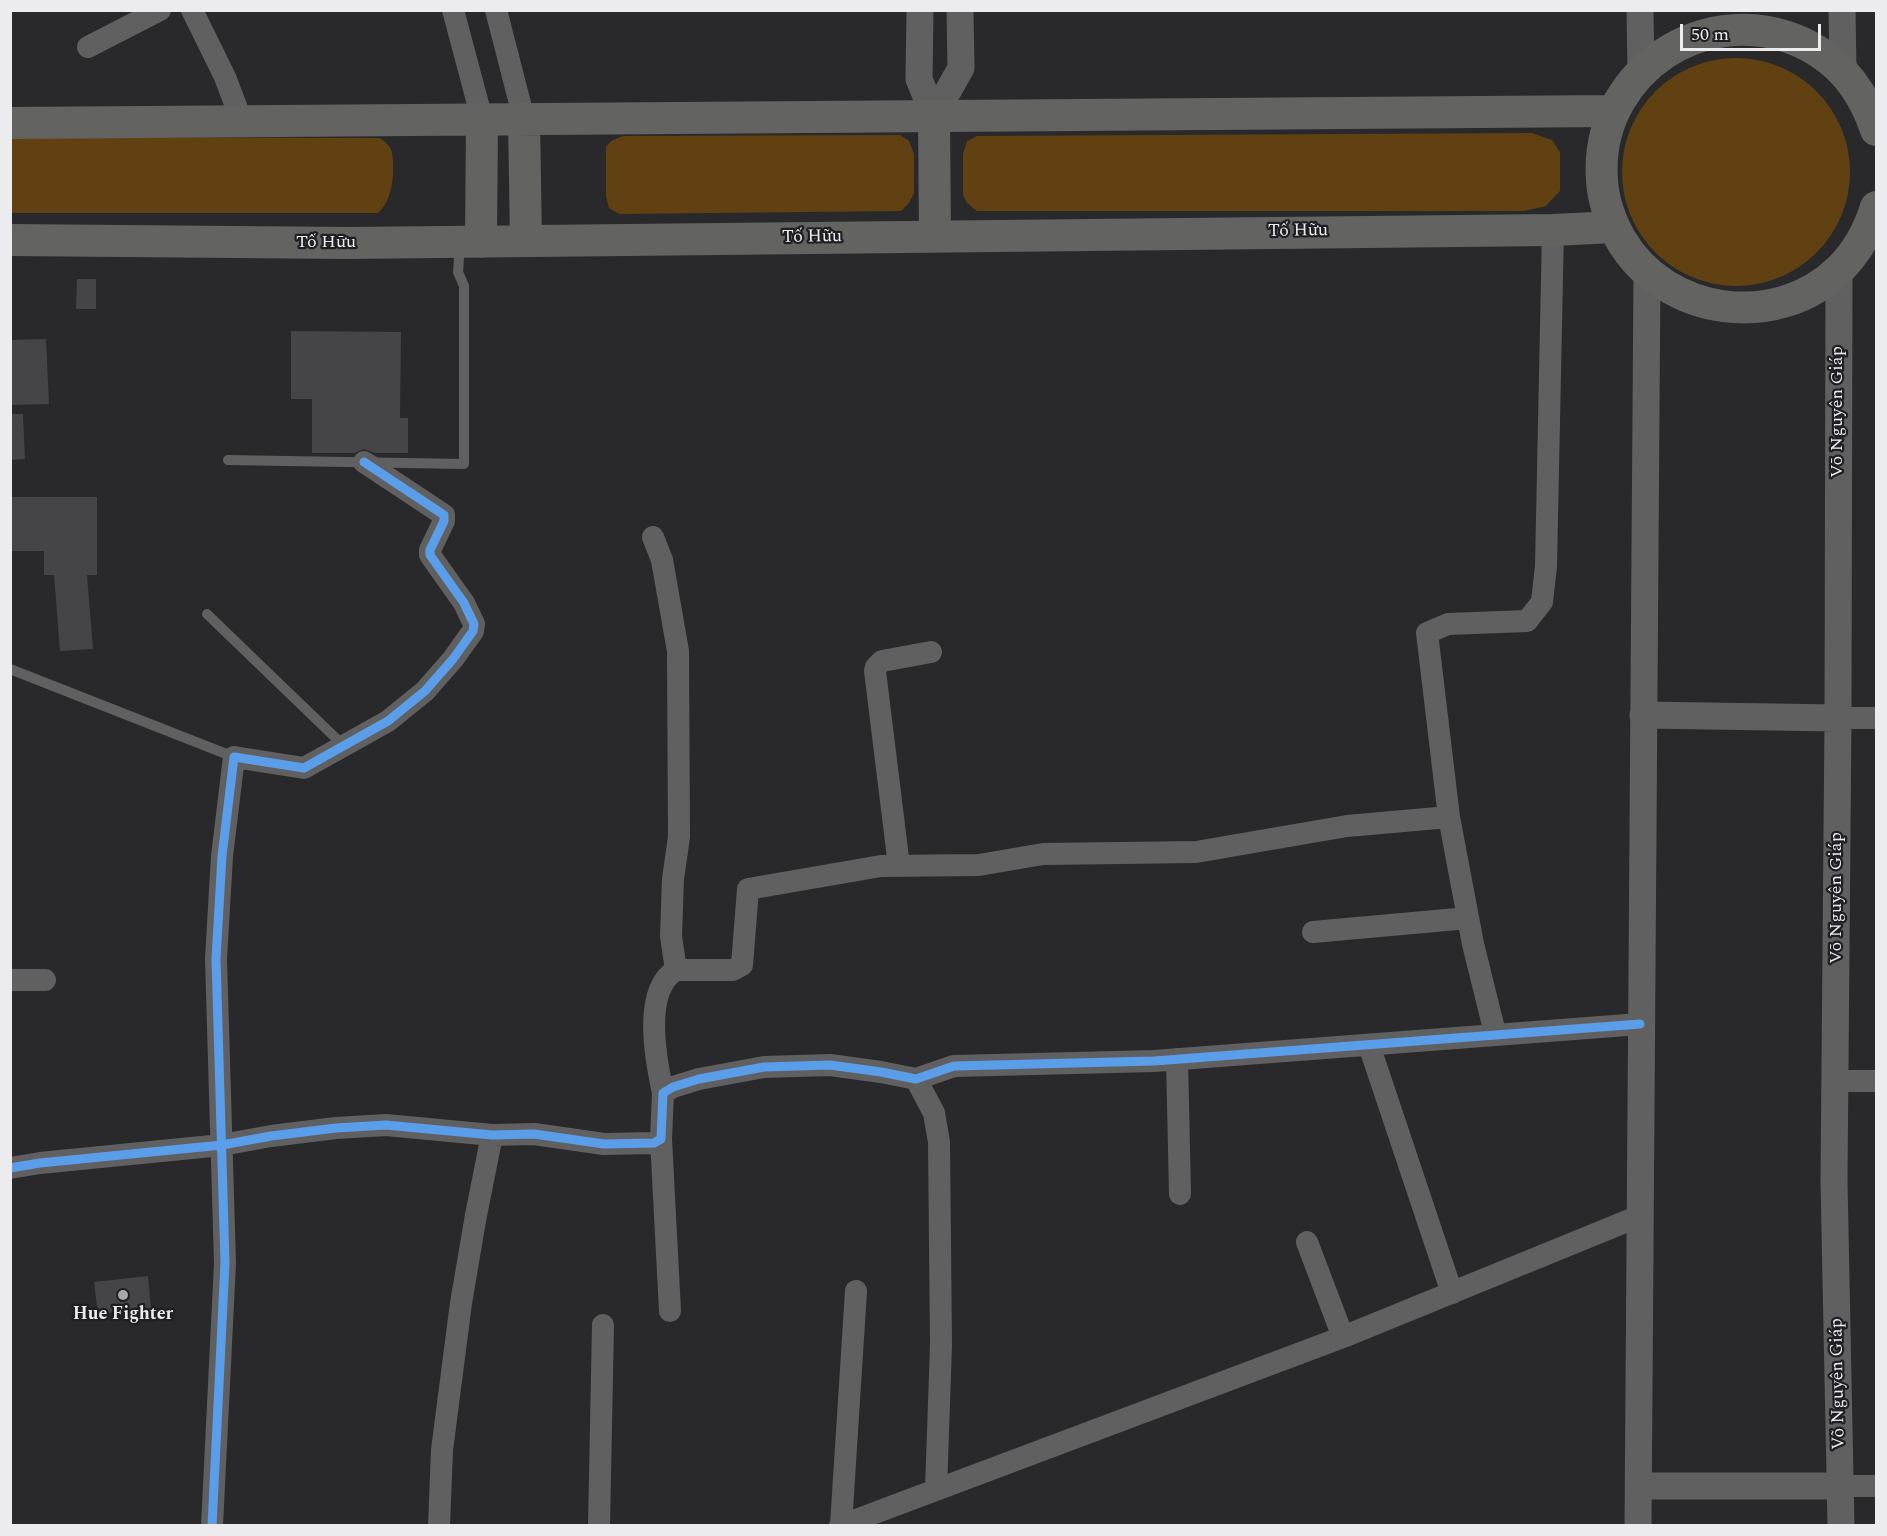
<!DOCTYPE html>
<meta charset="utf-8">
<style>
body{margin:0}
#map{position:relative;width:1887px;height:1536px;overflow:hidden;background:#29282b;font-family:Spectral,serif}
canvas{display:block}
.frame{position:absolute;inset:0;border:12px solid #ecebee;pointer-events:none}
.scale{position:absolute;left:1680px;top:24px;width:141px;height:27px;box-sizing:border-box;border:3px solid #ecebee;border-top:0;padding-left:8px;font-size:18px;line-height:21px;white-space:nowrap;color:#ecebee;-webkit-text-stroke:4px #1f1e22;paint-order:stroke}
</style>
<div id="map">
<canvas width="1887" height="1536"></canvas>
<div class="frame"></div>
<div class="scale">50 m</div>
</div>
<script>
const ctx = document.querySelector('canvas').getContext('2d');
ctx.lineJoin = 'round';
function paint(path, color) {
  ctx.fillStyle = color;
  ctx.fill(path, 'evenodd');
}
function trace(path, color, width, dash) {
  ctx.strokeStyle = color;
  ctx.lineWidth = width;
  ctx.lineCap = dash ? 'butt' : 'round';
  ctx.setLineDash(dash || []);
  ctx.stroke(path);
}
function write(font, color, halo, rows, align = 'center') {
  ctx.font = font + ' Spectral,serif';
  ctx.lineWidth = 4.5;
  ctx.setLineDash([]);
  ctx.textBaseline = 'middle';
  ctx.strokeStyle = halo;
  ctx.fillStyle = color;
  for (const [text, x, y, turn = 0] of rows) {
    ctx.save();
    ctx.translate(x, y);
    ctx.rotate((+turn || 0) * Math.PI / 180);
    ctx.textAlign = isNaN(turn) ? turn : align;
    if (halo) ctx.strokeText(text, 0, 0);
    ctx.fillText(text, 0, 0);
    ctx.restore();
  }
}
paint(new Path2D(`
 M1622 172a114 114 0 1 1 228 0a114 114 0 1 1-228 0Z
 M1532,133L1552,140L1560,152V191L1546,206L1524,211H977L967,203L963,195V154L967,141L977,136Z
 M900,135L909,141L914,154V193L909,203L901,211L619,214L609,208L606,196V147L611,141L623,136Z
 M11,137L380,138C385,142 391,146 392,153C395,172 393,200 378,213H11Z`), '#614112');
paint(new Path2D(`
 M77,279H96V309H76Z
 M291,331L401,332L400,418H408V453H375L364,449L354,453H312V399H291Z
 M46,339L49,404L10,405V340Z
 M10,414H23L25,459L10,460Z
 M10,497H97V575H87L93,649L60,651L54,575H44V551H10Z
 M148,1276L151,1308L98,1314L94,1282Z`), '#454446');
trace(new Path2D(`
 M228,460L464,464V286L458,272L460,245
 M207,614L344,746
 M10,669L234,757`), '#616060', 10);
trace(new Path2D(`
 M192,10L225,77L242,122
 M453,10L482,119
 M496,10L524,119
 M88,47L160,10
 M653,537L662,560L678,651L679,837L673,879L671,936L676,970H733L742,965L748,889L881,866L979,865L1043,854L1196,852L1347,826L1449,817
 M1838,718H1876
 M899,866L875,671L876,667L882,661L931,652
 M1313,932L1468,918
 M10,980H45
 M1495,1033L1473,944L1449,817L1427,633L1448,624L1527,621L1542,602L1546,566L1553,230
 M1369,1045L1452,1293
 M1177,1059L1180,1194
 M916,1079L934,1113L939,1142L941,1345L936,1490
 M1835,1081H1876
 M663,1093C656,1061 642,990 676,970
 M661,1139L670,1311
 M10,1168L40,1163L222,1145L271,1136L336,1128L386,1125L492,1135L534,1134L604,1144L654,1143L661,1139L663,1093L673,1087L699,1079L764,1067L830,1065L881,1072L916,1079L954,1066L1154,1061L1640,1024
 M1307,1242L1343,1337
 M1841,1486H1876
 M841,1525L856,1291
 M212,1526L225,1263L216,959L222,856L234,757L304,768L388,721L425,691L453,659L473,631L474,624L464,603L430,555V550L444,521V515L364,462
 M439,1526L442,1450L461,1303L476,1215L492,1135
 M599,1526L603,1325
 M840,1526L1343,1337L1642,1215`), '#616060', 22);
trace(new Path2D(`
 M920,10L919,79L934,116
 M1640,10L1641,72
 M1842,10L1843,71
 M934,116L961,68L960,10
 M1839,270L1838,718L1834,1181L1841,1526
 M1643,715L1838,718
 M1639,1486H1841
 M1638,1526L1647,272`), '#616060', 27);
trace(new Path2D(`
 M934,116L935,236
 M524,119L526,241
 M10,123L1614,111
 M1876,130C1869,109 1859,89 1843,72C1777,4 1665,21 1619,102C1606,125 1600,153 1602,180C1603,201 1611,222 1621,240C1666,316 1777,331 1840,269C1858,251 1869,230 1876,207
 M10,240L348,243L1553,230L1614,227
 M481,242L482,119`), '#636362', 32);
trace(new Path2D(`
 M10,1168L40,1163L222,1145L271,1136L336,1128L386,1125L492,1135L534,1134L604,1144L654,1143L661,1139L663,1093L673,1087L699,1079L764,1067L830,1065L881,1072L916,1079L954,1066L1154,1061L1640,1024
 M212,1526L225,1263L216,959L222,856L234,757L304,768L388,721L425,691L453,659L473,631L474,624L464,603L430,555V550L444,521V515L364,462`), '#5a9eea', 9);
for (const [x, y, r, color] of [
 [123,1295,6,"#a8a7aa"]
]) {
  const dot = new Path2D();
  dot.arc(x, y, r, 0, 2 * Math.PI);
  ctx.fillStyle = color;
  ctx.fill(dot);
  trace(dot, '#1f1e22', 2);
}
write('18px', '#ecebee', '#1f1e22', [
 ["Tố Hữu",1298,232,-1],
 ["Tố Hữu",812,238,-1],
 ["Tố Hữu",326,243],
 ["Võ Nguyên Giáp",1838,412,-90],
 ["Võ Nguyên Giáp",1837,898,-90],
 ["Võ Nguyên Giáp",1839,1384,-91]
]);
write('bold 18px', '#ecebee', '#1f1e22', [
 ["Hue Fighter",123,1315]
]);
</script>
